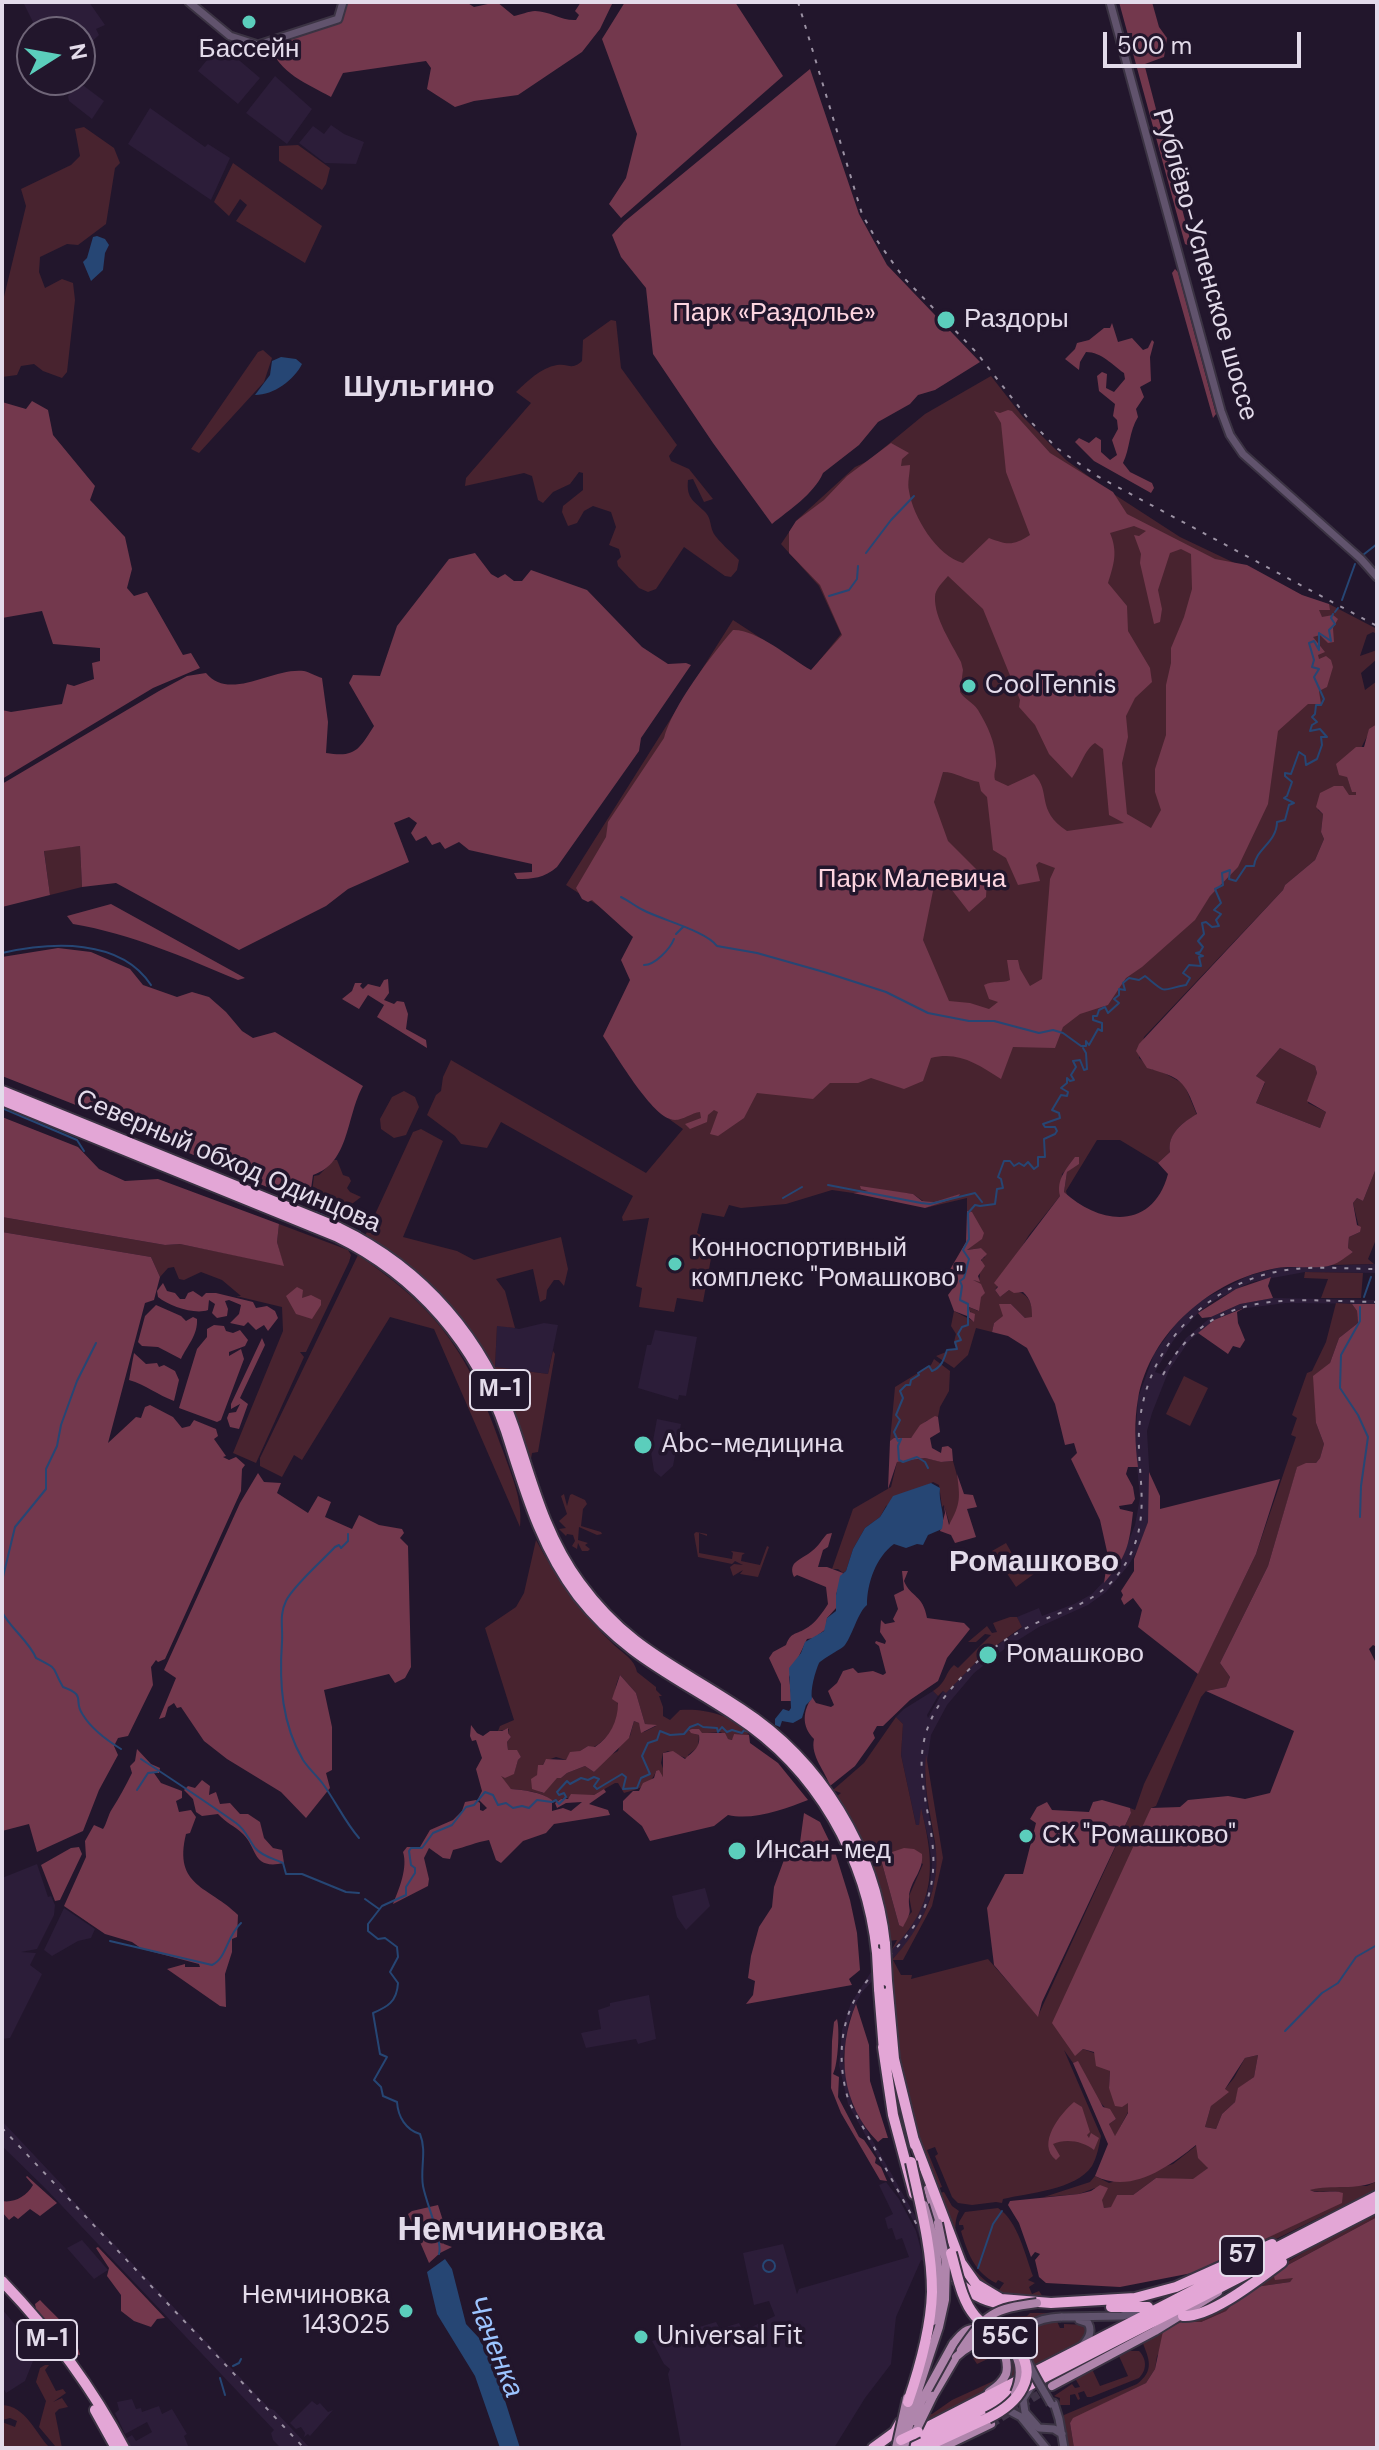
<!DOCTYPE html>
<meta charset="utf-8">
<style>
body{margin:0}
#map{position:relative;width:1379px;height:2450px;overflow:hidden;background:#22162c;font-family:"DM Sans",sans-serif}
canvas{display:block}
.frame{position:absolute;inset:0;border:4px solid #e3dbea;pointer-events:none}
.north{position:absolute;left:16px;top:16px;width:80px;height:80px;box-sizing:border-box;background:#22162c;border:2px solid #6f6578;border-radius:50%;rotate:79deg;font-size:22px;font-weight:700;line-height:32px;text-align:center;color:#e3dbea}
.north::after{content:'';display:block;margin:auto;width:28px;height:36px;background:#5bcebc;clip-path:polygon(50% 0,100% 100%,50% 72%,0 100%)}
.scale{position:absolute;left:1103px;top:32px;width:198px;height:36px;box-sizing:border-box;border:4px solid #e3dbea;border-top:0;padding-left:10px;font-size:24px;line-height:28px;white-space:nowrap;color:#e3dbea;-webkit-text-stroke:6px #22162c;paint-order:stroke}
</style>
<div id="map">
<canvas width="1379" height="2450"></canvas>
<div class="frame"></div>
<div class="north">N</div>
<div class="scale">500 m</div>
</div>
<script>
const ctx = document.querySelector('canvas').getContext('2d');
ctx.lineJoin = 'round';
function paint(path, color) {
  ctx.fillStyle = color;
  ctx.fill(path, 'evenodd');
}
function trace(path, color, width, dash) {
  ctx.strokeStyle = color;
  ctx.lineWidth = width;
  ctx.lineCap = dash ? 'butt' : 'round';
  ctx.setLineDash(dash || []);
  ctx.stroke(path);
}
function write(font, color, halo, rows, align = 'center') {
  ctx.font = font + ' "DM Sans",sans-serif';
  ctx.lineWidth = 7;
  ctx.setLineDash([]);
  ctx.textBaseline = 'middle';
  ctx.strokeStyle = halo;
  ctx.fillStyle = color;
  for (const [text, x, y, turn = 0] of rows) {
    ctx.save();
    ctx.translate(x, y);
    ctx.rotate((+turn || 0) * Math.PI / 180);
    ctx.textAlign = isNaN(turn) ? turn : align;
    if (halo) ctx.strokeText(text, 0, 0);
    ctx.fillText(text, 0, 0);
    ctx.restore();
  }
}
paint(new Path2D(`
 M23,2H89L105,25L96,29L99,35L80,53V32H38Z
 M220,44L260,78L238,104L198,71Z
 M275,76L312,109L287,144L246,113Z
 M80,83L104,101L92,119L69,101L68,96Z
 M150,108L205,147L208,144L230,158L211,200L128,144Z
 M331,125L344,134L364,142L356,164L325,163L299,143L313,126L324,134Z
 M1377,1264V1273L1305,1272L1251,1282L1215,1300L1198,1313L1173,1341L1155,1372L1161,1374L1186,1338L1211,1317L1240,1304L1273,1298L1377,1300V1304L1286,1303L1240,1309L1214,1320L1189,1341L1169,1370L1152,1413L1147,1431L1151,1501L1148,1522L1139,1548L1128,1566L1106,1592L1088,1605L1039,1627L1007,1647L974,1673L947,1705L931,1735L925,1777L928,1810L937,1856L935,1884L922,1920L911,1939L863,1991L857,2001L848,2024L843,2060L852,2104L925,2233L932,2248L939,2283L941,2313L912,2418L902,2424L933,2318L928,2259L914,2222L848,2104L839,2065L842,2030L851,2003L871,1972L909,1930L924,1902L930,1883L932,1864L929,1842L922,1812L919,1825H916L901,1755L903,1724L896,1717L904,1709L933,1691L938,1696L927,1715L928,1718L943,1691L946,1692L983,1655L1022,1628L1017,1617L1039,1608L1042,1616L1074,1604L1092,1594L1119,1565L1135,1525L1140,1498L1135,1443L1138,1398L1154,1354L1174,1326L1196,1303L1248,1276L1277,1268Z
 M544,1323L558,1325L548,1374L495,1367L497,1325L519,1329Z
 M655,1330L697,1337L686,1396L679,1395L678,1400L638,1388L647,1345H651Z
 M657,1419L681,1424L673,1466L661,1477L654,1471L651,1452Z
 M37,1864L48,1897L51,1896L55,1905L54,1915L37,1949L21,1952L36,1953L30,1965L42,1974L10,2038L2,2039V1878Z
 M705,1888L710,1906L686,1930L677,1917L672,1896Z
 M64,1908L95,1929L91,1938L78,1941L52,1956L44,1950Z
 M649,1995L656,2039L638,2044L636,2039L586,2048L581,2033L601,2029L598,2010L610,2006V2003Z
 M2,2121L66,2189L64,2191L269,2408L274,2410L310,2448H281L273,2440L271,2433L274,2430L45,2188L2,2146Z
 M886,2182L899,2199L916,2231L924,2261L921,2260L896,2317L891,2364L865,2398L834,2448H678L681,2445L668,2374L670,2369L664,2364L652,2341L716,2322L720,2329L739,2323L743,2331L775,2316L769,2301L754,2305L743,2253L783,2244L797,2294L799,2289L909,2257L902,2238L896,2240L892,2228L888,2229L885,2218L893,2214L879,2185Z
 M82,2240L108,2270L94,2279L67,2248Z
 M2,2309L37,2351L25,2381L6,2393L2,2386Z
 M132,2399L136,2409L141,2408L142,2412L159,2406L162,2414L172,2409L187,2434L184,2436L189,2448H130L125,2439L132,2435L136,2441L152,2432L147,2422L125,2434L115,2413L119,2410L117,2402Z
 M312,2401L317,2405L320,2403L328,2412L333,2410L310,2436L308,2434L304,2437L305,2433L301,2427L296,2429L290,2423Z`), '#2c1d39');
paint(new Path2D(`
 M84,127L114,148L120,163L115,168L106,224L78,245L67,244L40,257L39,272L45,288L62,279L73,283L75,300L67,372L62,378L43,371L34,364L21,366L17,375L2,377V305L26,206L21,189L71,165L80,156L75,129Z
 M298,145L330,168L326,184L322,190L279,161V146Z
 M233,163L322,226L305,263L236,221L247,205L240,199L229,216L214,202Z
 M611,320L616,321L621,368L677,445L669,456L671,461L689,469L713,499L704,502L693,479L688,480C686,500 695,501 706,513C711,519 710,525 713,532C716,539 733,554 739,560L737,570L731,577L725,576L684,547L656,589L648,592L639,588L618,566L617,561L621,557L619,549L609,545L616,527L611,512L593,506L584,511L577,523L568,526L562,512L563,506L583,490V473L579,472L570,484L553,492L543,503L538,500L532,476L524,473L465,486L466,478L531,403L516,392C528,381 540,368 557,365C569,363 571,371 582,361L583,340Z
 M263,350L272,358L264,382L199,453L191,449L258,352Z
 M991,376L1023,417L1066,460L1109,491L1180,537L1329,608V604L1377,629V634L1373,632L1367,635L1360,656L1377,650V659L1361,673L1365,690L1377,681V724C1366,732 1356,762 1347,777L1352,791L1357,792L1356,795L1320,799L1318,810L1323,814L1321,832L1324,839L1315,860L1285,885L1283,890L1144,1037L1139,1058L1153,1070L1157,1069L1184,1084L1197,1115C1183,1121 1167,1135 1170,1152L1158,1163L1120,1140H1097L1066,1191L1067,1195L1064,1192L1067,1172L1074,1166L1079,1158L1062,1174L1060,1196L1029,1235L995,1290L1000,1297L1009,1290C1027,1292 1032,1299 1033,1318H1025L1011,1304L1004,1316L994,1323L992,1332L976,1328L968,1355L954,1368L936,1356L956,1348L954,1342L956,1334L951,1326L954,1311L973,1321L969,1307L978,1311L972,1280L979,1281L982,1259L985,1257L981,1248L967,1250L981,1239L972,1213L967,1211V1198L925,1208L959,1195L934,1202L923,1201L913,1194L866,1189L869,1191L853,1193L832,1190L786,1204L741,1208L729,1205L724,1217L702,1213L697,1233L714,1242L703,1302L677,1298L674,1312L639,1307L642,1288L636,1286L649,1218L623,1221L622,1217L633,1196L501,1122L487,1148L461,1144L455,1136L427,1115L436,1095L441,1091L443,1077L451,1060L646,1173L683,1129L669,1119L677,1120L636,977L638,931L566,885L733,620L811,671L841,634L819,586L781,544L798,519L855,467L868,461L925,414Z
 M80,846L82,887L50,895L44,850Z
 M1280,1048L1315,1066L1317,1073L1308,1103L1326,1112L1320,1128L1256,1103L1265,1083L1256,1076Z
 M404,1091L415,1097L419,1107L406,1135L394,1138L381,1129L380,1119L392,1097Z
 M421,1129L443,1141L403,1237L457,1251L474,1260L561,1237L568,1269L564,1286L559,1280H554L547,1290L546,1299L540,1302L533,1269L496,1279L505,1291L515,1328L497,1326L495,1367L548,1374L553,1351L555,1354L538,1452L532,1453L530,1465L505,1392L509,1390L506,1382L501,1383C471,1321 427,1275 365,1236L413,1132Z
 M334,1160H337L343,1175L349,1177L351,1181L347,1188L350,1192L361,1197L344,1210L315,1204L311,1201L314,1176L319,1175Z
 M1377,1166V1237L1368,1259L1374,1264L1332,1265L1353,1252L1348,1248L1349,1237L1360,1232L1353,1203L1357,1198L1363,1201Z
 M2,1217L165,1245L180,1244L283,1265L277,1242L279,1224L348,1250L351,1255L349,1262L306,1352H300L304,1357L256,1463L233,1453L283,1331L282,1307L236,1296H241L222,1280L201,1272L184,1280L179,1279L174,1267L168,1268L160,1277L151,1257L2,1232Z
 M358,1255C443,1313 469,1355 503,1451C512,1477 523,1500 520,1527L434,1329L390,1317L302,1460L294,1455L282,1477L260,1466V1458Z
 M1305,1272L1363,1273L1361,1298H1321L1328,1279L1304,1278Z
 M1336,1303L1352,1304L1357,1311L1358,1323L1339,1338L1330,1363L1316,1423L1324,1444L1320,1458L1316,1463L1297,1468L1268,1566L1220,1663L1230,1677L1226,1687L1206,1691L1201,1697L1156,1806L1151,1808L1075,2055L1083,2049L1094,2053L1110,2071L1109,2088L1128,2102V2112L1115,2137L1109,2124L1116,2119L1097,2099L1078,2062L1073,2063L1064,2050L1101,2136C1099,2146 1097,2157 1092,2166C1076,2190 1028,2193 1003,2199L1002,2203L996,2202L972,2205L958,2203L952,2197L935,2156L938,2154L935,2147L927,2150L942,2187L937,2189L939,2193L944,2192L952,2206L959,2211C945,2240 975,2277 999,2290L1004,2283L998,2280L996,2283C975,2273 967,2252 961,2231L964,2229L963,2225H959V2222L965,2212L998,2208C1018,2221 1025,2255 1033,2276L1028,2280L1035,2283L1029,2287L1032,2294L1039,2291L1043,2297L1059,2298L1056,2301L976,2294L974,2300L958,2288L918,2158L895,2028L891,1961C922,1927 942,1889 935,1842C930,1812 923,1785 926,1754L943,1858L932,1906L903,1960H893L901,1975H912L911,1979L988,1959L1038,2016L1131,1813L1130,1808L1135,1810L1144,1784L1256,1554L1296,1437L1291,1435L1297,1418L1292,1415L1307,1373L1312,1371L1326,1342Z
 M934,1359L950,1371L949,1391L940,1407L938,1417L926,1421L911,1438L890,1441L895,1387L931,1365Z
 M1184,1376L1208,1388L1190,1426L1166,1414Z
 M925,1458L942,1462L953,1461L961,1490L959,1507L950,1525L944,1505L942,1507L939,1485L933,1482L886,1506L880,1517L865,1528L853,1549L846,1571L843,1573L838,1569H832L853,1509L891,1487L897,1462Z
 M564,1494L567,1506L570,1495L572,1494L585,1500L587,1504L583,1509L581,1526L601,1532L602,1534L597,1535L579,1527L578,1540L588,1543L585,1545L590,1549L588,1551H582L578,1543L577,1549L572,1546L575,1541L573,1535L567,1534L566,1536L559,1529L566,1528L559,1521L567,1514L561,1496Z
 M696,1532L707,1534V1536L699,1533V1553L732,1559L733,1553L731,1551L745,1553L742,1555L741,1561L760,1565L767,1546L769,1547L758,1577L740,1574L743,1570L733,1576L730,1567L734,1564L743,1565L735,1561L732,1564L698,1557L694,1534Z
 M536,1540C556,1578 583,1615 614,1645C623,1653 635,1660 637,1672L656,1687V1690L662,1696H659L663,1707V1716L670,1720L680,1710C703,1708 735,1715 749,1735L734,1734L733,1740L727,1739L721,1732L695,1734L699,1735L698,1747L688,1755V1759L668,1751L663,1753L661,1763L665,1774L662,1777L656,1771C651,1786 638,1789 624,1793L618,1783H615L594,1795L561,1799L553,1803C546,1792 524,1790 511,1789L502,1780L500,1775L514,1773L518,1760L521,1757L517,1751L508,1750L507,1742L511,1737L508,1733L509,1729L498,1731L500,1726L514,1720L485,1628L516,1607L524,1593ZM620,1675L636,1693L645,1724L656,1726L644,1732L639,1723L634,1721L630,1736L620,1744L618,1751L607,1757L594,1772L585,1766L567,1773L561,1778H556L543,1793L537,1790L533,1782L545,1761L556,1757L566,1760L588,1746L592,1748C605,1742 617,1726 618,1712C620,1696 610,1696 620,1675Z
 M1006,1543L1017,1562L1028,1557L1038,1571L1016,1587L992,1551Z
 M1010,1617H1017L1022,1627L983,1655L946,1693L943,1691L938,1696L933,1691C948,1681 944,1674 954,1665L958,1668L991,1635L985,1634L976,1642H968L987,1626L992,1633L997,1632L993,1623Z
 M896,1717L903,1724L901,1755L916,1825H919L921,1808C936,1868 936,1904 891,1951L897,1940L889,1941V1931L868,1856L845,1808L836,1797L841,1793L833,1790L864,1763ZM898,1852L923,1864L909,1896L912,1912L899,1925L880,1856Z
 M1258,2055L1254,2077L1239,2088L1235,2102L1222,2114L1216,2129L1205,2127L1211,2106L1234,2078L1245,2058Z
 M1197,2145L1208,2168L1193,2180L1156,2178L1133,2195H1117L1112,2207L1104,2208L1095,2188L1079,2194L1044,2197L1090,2182L1095,2176L1109,2183L1173,2164Z
 M1377,2181V2189L1268,2243L1195,2274L1192,2273L1342,2202V2193C1330,2189 1320,2194 1309,2190L1327,2185L1367,2186Z
 M1377,2213V2217L1273,2273L1294,2278L1290,2282L1255,2287L1235,2301L1226,2311L1201,2322H1181L1157,2356L1155,2369L1146,2383L1073,2419L1070,2423L1074,2448H1068L1062,2419L1064,2415L1137,2384C1155,2370 1149,2359 1142,2341C1146,2320 1173,2317 1190,2319L1316,2245Z
 M1030,2313H1060L1056,2319L1060,2328H1064V2324L1086,2325L1088,2333L1081,2343L912,2431V2420L925,2413L932,2414L952,2400L1000,2378L1004,2366L998,2354L977,2364L973,2358L979,2356L987,2343H993L1002,2355L1005,2317L1027,2316Z
 M1130,2351H1139C1146,2358 1148,2369 1139,2378L1091,2397H1087L1084,2391L1078,2393L1080,2399L1078,2400L1075,2394L1070,2395V2405H1059L1060,2398L1054,2396L1072,2384L1075,2388L1080,2387L1075,2378L1092,2369L1100,2386L1128,2376L1119,2356Z
 M45,2365H49L45,2370L56,2391L63,2389L66,2393L53,2402L62,2398L68,2407L59,2409L55,2413L62,2448L55,2446L39,2427L46,2401L36,2382L40,2368Z
 M2,2405C26,2406 35,2433 50,2448H2V2422L15,2427L17,2421L10,2418L2,2420Z`), '#48232f');
paint(new Path2D(`
 M345,2H466L474,7L497,2L514,16C520,15 529,11 535,11C549,11 562,21 576,20L579,15L575,11L581,2H613L600,29L582,52L518,95L474,101L455,107L427,89L431,68L426,61L343,73L331,97C308,84 278,73 270,45L336,23C345,18 346,12 345,2Z
 M625,2H735L783,76L621,218L609,204L626,178L637,134L602,39Z
 M1119,2H1152L1159,27L1167,38L1164,57L1145,64V67L1192,247L1185,244Z
 M810,69L859,214L887,265L980,362L935,390L918,395L910,404L878,422L859,445L823,473C814,494 789,510 772,524L713,443L653,354L646,288L621,257L612,235L624,222Z
 M1175,269L1178,272L1216,414L1213,418L1172,273Z
 M1112,323L1118,342L1132,338L1143,350L1148,348L1152,340L1154,342L1150,357L1151,381L1140,387L1144,397L1136,409L1138,417C1129,431 1130,449 1123,463L1130,472L1152,483L1154,488L1151,493L1094,461L1075,442L1079,438L1089,443L1096,437L1101,440V452L1110,460L1117,455L1112,440L1118,429L1117,420L1113,416L1115,404L1099,391L1097,376L1102,372L1107,374L1106,388L1114,392L1125,379L1124,373C1112,365 1102,352 1086,352L1080,362L1079,370L1065,359L1075,349L1077,343L1089,340L1104,328H1110Z
 M32,401L48,410L53,435L95,486L90,500L125,537L132,569L127,588L134,596L147,592L183,655L191,653L200,668L153,688L2,779V710L11,712L62,704L67,684L74,686L94,679L92,663L100,661V648L53,644L42,611L2,618V402L26,409Z
 M1008,410L1012,411L1050,453L1113,492L1127,514L1215,559L1247,565L1302,595L1329,604L1330,610H1319L1322,617L1333,615L1338,619L1333,628L1334,642L1328,643L1320,635L1313,637L1325,652L1318,655L1319,659L1326,656L1331,660L1333,667L1327,687L1319,691L1321,704H1308L1278,731L1268,804L1238,867L1210,896L1195,920L1142,967L1126,978L1108,1005L1080,1014L1063,1027L1055,1048L1013,1047L1001,1079C977,1064 959,1051 931,1058L923,1081L904,1089L871,1078L858,1083H830L813,1099L757,1093L744,1118L718,1136L710,1134L718,1112L714,1110L708,1115L707,1122L690,1129L685,1124L701,1118L700,1112C690,1113 680,1123 670,1119C650,1113 616,1055 603,1036L630,980L621,960L633,937L592,900L588,902L582,899L576,888L606,837L608,822L664,738C672,707 712,654 733,630C756,629 790,658 811,670L842,635L820,585L789,553V532L796,521L824,500L847,476L891,443L909,453L902,459L901,466L910,465C910,473 907,483 909,491C913,517 937,556 963,563L989,538C1007,545 1013,546 1030,535L1006,472L1001,423L994,411L1000,413ZM1134,526L1146,531L1139,536L1134,535L1141,554L1140,563L1154,624L1160,622L1162,609L1158,590L1170,553L1181,549L1191,554L1192,589L1184,617L1171,648V663L1166,685V735L1155,769V792L1161,810L1151,828L1127,814L1122,763L1128,737L1126,716L1135,698L1152,682L1150,668L1128,631L1127,606L1108,583C1114,564 1118,552 1110,533ZM948,576L983,609L1020,700L1019,707L1035,725L1049,754L1072,778C1080,767 1085,749 1095,743L1103,749L1109,815L1124,823L1067,831C1035,810 1052,792 1034,774L1008,786L995,780C993,772 997,769 996,761C995,741 988,727 978,710C973,702 965,700 960,692L963,670L961,662C952,644 934,618 935,597C935,589 943,582 948,576ZM943,772C956,772 966,780 979,782L981,791L987,797L993,850L1006,858L1018,885L1040,881L1036,865L1039,862L1055,868L1050,879L1042,979L1030,986L1020,969L1018,960H1007L1010,980C1001,984 994,980 984,985L989,999L998,1002L989,1009L970,1003L949,1001L923,940L934,886L948,885L969,912L986,897L987,880L948,841L934,802Z
 M475,553L491,574L498,578L505,574L514,581H522L531,570L587,590L642,647L668,664L686,663L691,665L641,738L639,751L557,867C544,878 533,879 517,879L514,873L532,872V864L469,850L459,842L445,849L440,842L432,845L426,836L416,841L411,833L417,823L409,817L394,823L409,862L348,889L326,906L239,950L116,883L82,887L80,846L44,851L50,895L2,907V784L159,691L187,676L206,673C230,702 272,667 304,671C309,672 316,676 322,678L328,722L326,753C356,758 359,749 374,726L349,683L353,675L380,676L397,626L449,559Z
 M1377,724V1166L1363,1201L1357,1198L1353,1203L1357,1225L1361,1227L1360,1232L1349,1237L1348,1248L1353,1252C1347,1256 1339,1263 1332,1265C1316,1270 1294,1265 1277,1268C1211,1280 1150,1332 1138,1399C1134,1422 1135,1444 1138,1467H1128L1126,1474L1133,1487L1135,1499L1132,1504L1119,1506L1120,1509L1133,1512C1129,1547 1127,1556 1104,1583L1108,1556L1100,1520L1071,1459L1077,1453L1074,1443L1065,1445L1055,1404L1027,1348L1008,1336L992,1332L994,1323L1003,1316L999,1304H1011L1025,1318L1032,1317C1032,1307 1031,1299 1023,1292L1014,1293L1009,1290L1000,1297L995,1290L998,1287L994,1283L1060,1196C1056,1180 1066,1169 1075,1157H1079V1164L1067,1172L1064,1192C1101,1226 1153,1230 1168,1174L1158,1163L1170,1152C1167,1134 1183,1122 1197,1114C1184,1079 1181,1078 1147,1068L1136,1051L1139,1044L1283,890L1285,885L1315,860L1324,839L1321,832L1323,814L1316,807L1320,793L1334,786H1343L1349,795H1356V792H1352L1347,777L1339,775L1336,764L1356,747H1364L1369,729ZM1280,1048L1315,1066L1317,1073L1307,1101L1326,1112L1320,1128L1256,1103L1265,1082L1256,1076Z
 M111,904L245,978L238,980C183,957 132,934 73,924L67,916Z
 M58,948L91,952L130,969L143,985L177,997L192,992L209,997L226,1012L242,1031L253,1038L275,1032L363,1086C346,1116 350,1163 313,1175L309,1203L299,1201L166,1143L144,1119L123,1110L110,1111L98,1106L86,1109L2,1076V957Z
 M388,979L389,993L384,1000L394,1004L397,1001L404,1002L408,1014L406,1029L426,1040L427,1048L377,1017L384,1005L368,995L359,1009L342,999L352,991L355,983H362L360,986L363,989L368,984L380,987L384,980Z
 M2,1117L78,1147L99,1169L125,1181L158,1179L279,1224L277,1242L284,1266L180,1244L165,1245L2,1217Z
 M860,1186L913,1194L922,1201L934,1202L960,1194L958,1197L925,1208L853,1193L868,1191L861,1189Z
 M967,1211L972,1212L984,1233L982,1239L967,1250L981,1248L987,1254L981,1260L985,1266L978,1276L980,1282L973,1280L981,1284L985,1293L981,1297L979,1311L969,1307L970,1312L975,1314L974,1322L967,1316L954,1311L948,1295L954,1287L948,1273L966,1242Z
 M2,1232L151,1257L160,1277L154,1300L145,1303L108,1443L136,1417L141,1418L145,1407L150,1405L173,1417L182,1428L190,1426L194,1420L216,1429L218,1436L214,1439L226,1456L223,1457L229,1460L236,1457L245,1465L242,1469L241,1491L165,1659L158,1662L156,1660L151,1667L153,1685L128,1736L118,1738L114,1746L118,1755L99,1790L83,1831L37,1852L29,1824L2,1831Z
 M1271,1277L1268,1286L1273,1298L1240,1304L1211,1317L1202,1318L1198,1313L1236,1289Z
 M163,1283L167,1291L175,1293L180,1299H185L188,1293L193,1291L202,1297L206,1293H216L253,1302L256,1308L267,1306L275,1311L278,1318L268,1331L264,1325L256,1330L248,1322L244,1326L230,1323L239,1314L241,1305L229,1300L225,1301L228,1309L227,1316L217,1318L212,1313L215,1304L209,1300L208,1310C195,1315 169,1306 158,1297L157,1291Z
 M297,1287L303,1290L302,1298L311,1295L321,1300V1305L312,1319L296,1314L286,1296Z
 M1352,1304H1377V1647L1373,1645L1369,1649L1377,1665V2181C1357,2191 1332,2184 1310,2190C1318,2195 1332,2189 1343,2193L1342,2203L1192,2273L1120,2287L1046,2283L1039,2277L1035,2260L1040,2254L1035,2252L1031,2257L1019,2223L1008,2205L1010,2201L1079,2194L1091,2191L1100,2185L1108,2188L1102,2200L1104,2208L1111,2207L1117,2195H1133L1156,2178L1193,2179L1208,2168L1198,2158L1196,2145C1167,2168 1131,2194 1095,2176L1108,2144L1073,2063L1078,2061L1103,2107L1110,2109L1116,2119L1109,2124L1115,2136L1128,2113V2103L1122,2107L1115,2106L1109,2088L1110,2071L1096,2066L1094,2052L1083,2049L1075,2056L1052,2023L1151,1808L1180,1807L1188,1800L1228,1796L1245,1799L1270,1793L1294,1731L1206,1691L1226,1687L1230,1677L1220,1663L1268,1566L1297,1467L1306,1463H1316L1320,1458L1324,1444L1316,1423L1313,1376L1330,1363L1339,1338L1358,1323L1357,1311ZM1258,2055L1254,2077L1238,2088L1235,2102L1222,2114L1216,2129L1205,2127L1211,2106L1229,2092L1225,2089L1245,2058Z
 M156,1305L181,1316L186,1321L193,1317L197,1319C198,1335 187,1346 181,1359L158,1347L142,1346L138,1342L145,1316Z
 M1244,1308L1237,1312L1238,1323L1245,1340L1240,1348L1233,1346L1228,1354L1198,1333L1214,1320Z
 M214,1325L224,1326L226,1331L233,1333L240,1330L248,1340L245,1346L229,1352V1356L241,1349L244,1359L221,1420L217,1422L179,1408L197,1349L207,1337V1329Z
 M262,1338L265,1345L240,1398L248,1404L239,1429L230,1427L227,1418L229,1413L236,1412L240,1404L231,1409V1404Z
 M134,1353L146,1364L157,1363L159,1367L164,1365L175,1371L179,1380L174,1401C158,1395 146,1385 129,1380Z
 M935,1416L938,1417L940,1432L930,1438L932,1448L941,1453L942,1447L948,1446L952,1449L953,1461L941,1462L925,1458L897,1462L888,1489L890,1441L894,1438H911L920,1425Z
 M1149,1472L1160,1496V1509L1280,1479L1256,1554L1198,1674L1138,1627L1142,1610L1133,1598L1124,1605L1121,1599L1123,1595L1121,1591L1134,1571V1559L1148,1522Z
 M258,1473L264,1482L281,1483L277,1493L308,1513L318,1496L331,1502L325,1517L352,1529L359,1515L379,1525L402,1529L404,1533L400,1538L408,1546L411,1667L405,1678L395,1683L389,1674L324,1690L332,1727V1770L326,1773L330,1788L306,1818L281,1792L227,1759L204,1741L181,1707L177,1708L174,1703L168,1707L165,1717L159,1719L176,1678L164,1670L240,1503Z
 M957,1474L964,1494L973,1495L977,1507L967,1509L976,1537L955,1543L951,1535L940,1531L945,1513L944,1505L949,1525C961,1503 960,1498 957,1474Z
 M832,1533L828,1547L823,1550L818,1567H827L843,1573L836,1595L837,1607L827,1618L826,1629L814,1638L807,1639L789,1677L792,1701H781V1684L769,1658L773,1652L786,1645C791,1632 795,1635 805,1629C814,1625 823,1612 828,1604L826,1587L797,1575L794,1577C787,1561 802,1560 812,1551C818,1547 822,1539 827,1534Z
 M902,1571H908L904,1581C911,1598 923,1594 927,1618L964,1623L970,1629L947,1658L938,1681L910,1700L883,1726H877L873,1733L875,1738L855,1766L830,1786C826,1772 810,1756 814,1739C801,1726 803,1711 812,1697L816,1703L831,1707L834,1705L828,1691L837,1683L843,1671L853,1668L858,1673L873,1671L883,1675L886,1673L879,1646L875,1643L876,1641L885,1644L886,1641L880,1632L881,1620L885,1624L895,1622L893,1619L898,1609L894,1595L904,1590Z
 M620,1675L636,1693L645,1724L657,1725L641,1733L639,1723L634,1721L629,1738L594,1772L585,1766L567,1773L561,1778H557L544,1793L532,1789L531,1779L537,1775L538,1765H543L546,1759L566,1760L570,1752L580,1751L588,1746L595,1747C610,1737 618,1721 618,1703L612,1699Z
 M471,1725L477,1733L483,1736L490,1731H502L508,1728V1733L511,1737L507,1742L508,1750H517L521,1757L518,1760L514,1774L505,1778L501,1776L511,1789C524,1790 541,1792 552,1800V1811L563,1808L571,1811L582,1802L566,1803L557,1808L555,1803L561,1799H568L571,1794L594,1795L604,1789L606,1792L589,1804L608,1810L610,1815L554,1824L546,1833L523,1841L501,1863L496,1860L489,1840C476,1842 466,1847 453,1850L450,1859L443,1858L429,1848L424,1858L429,1879L428,1886L393,1904C399,1889 408,1868 403,1852L407,1847H420L430,1830L453,1820L462,1811L465,1802L476,1800L480,1803V1810L483,1811L487,1808L478,1799L482,1791L476,1769L482,1758L476,1740L472,1741L470,1736Z
 M692,1729H699L702,1733H725L728,1739L732,1740L734,1734L749,1735L750,1743L778,1763L808,1800C785,1809 753,1821 728,1815L714,1826L650,1841L642,1826L623,1810V1801L633,1791H639L643,1783L654,1778L656,1771L659,1770L663,1777V1753L673,1751L685,1759C692,1752 701,1748 699,1735L691,1733L689,1730Z
 M137,1749L151,1764L160,1768L159,1773H154L161,1783L182,1791V1798L176,1801L179,1812L191,1810L196,1817L190,1833L186,1834C173,1887 209,1886 238,1915L237,1937L232,1939V1952L225,1974L226,2007L220,2006L167,1969L185,1964V1967H200L199,1964L142,1949L132,1942L105,1934L64,1906L86,1857L85,1841L94,1825L103,1829C107,1823 108,1815 112,1809C119,1798 126,1785 132,1773L130,1766L135,1761Z
 M202,1780L210,1786L209,1795L216,1792L220,1804L230,1803L240,1814H248L260,1822L264,1838L273,1848L282,1850L284,1863C252,1870 258,1849 243,1834C235,1826 226,1823 218,1814L202,1816L196,1812L193,1799L184,1790L188,1786L195,1788Z
 M1102,1800L1130,1808L1131,1813L1042,2002L1038,2017L994,1965L987,1908L1005,1874H1023L1036,1823L1030,1819L1037,1807L1047,1802L1052,1810L1089,1812L1093,1802Z
 M804,1813L820,1822L836,1855L850,1900L857,1933L860,1970L849,1979L852,1985L746,2004L753,1995L755,1981L748,1978L751,1956L759,1927L772,1907L774,1887L788,1849L799,1850Z
 M79,1847L82,1854L60,1900L55,1901L41,1865L71,1848Z
 M904,1848L914,1849L922,1854C924,1871 910,1881 909,1897C908,1914 914,1907 903,1927L899,1925L880,1856Z
 M856,2004L869,2045L870,2081L888,2138H883L878,2142C841,2104 836,2052 856,2004Z
 M837,2019C840,2029 838,2065 833,2074L839,2077L838,2097L859,2137L864,2140L876,2158L875,2163L881,2167L887,2181L880,2180L841,2113L831,2088L832,2041L834,2022Z
 M1074,2102L1082,2107L1090,2132L1087,2135L1089,2138L1091,2133L1099,2138L1094,2150C1084,2141 1065,2138 1053,2144L1060,2156L1056,2160C1036,2144 1060,2114 1074,2102Z
 M27,2176L57,2203L40,2216L30,2209L18,2219L14,2216L9,2220L2,2212V2201C14,2203 26,2197 33,2185L26,2177Z
 M438,2205L445,2227L441,2233L444,2244L452,2247L440,2253L429,2263L408,2214L412,2211Z
 M1377,2217V2448H1074L1070,2423L1073,2418L1146,2383L1155,2369L1163,2331L1181,2322H1201L1226,2311L1235,2301L1255,2287L1290,2282L1293,2278L1275,2280L1273,2273Z
 M98,2247L165,2318L157,2319L151,2327L134,2321L121,2311V2295L107,2276L109,2268L96,2248Z
 M40,2300C55,2316 75,2331 80,2355L73,2354L36,2309L35,2304Z`), '#73384d');
paint(new Path2D(`
 M97,236L105,239L109,245L105,253L103,270L91,281L83,262L87,258L93,237Z
 M281,357L296,359L302,364C294,380 274,395 255,395L270,375L272,361Z
 M931,1483L940,1488C938,1502 946,1514 942,1529L928,1535L923,1545L917,1544L906,1548L894,1544C876,1557 867,1583 867,1605C858,1612 853,1634 845,1645C842,1649 825,1657 819,1663C815,1672 810,1690 812,1699L806,1705L802,1718L793,1723L782,1721L780,1727L775,1725V1719L783,1709L789,1711L791,1708L789,1668L801,1653L805,1642L824,1631L827,1618L836,1611V1595L840,1576L846,1571L853,1549L865,1528L880,1517L893,1496Z
 M445,2259L452,2269L466,2324L479,2338L495,2369L520,2448H500L475,2376L437,2314L427,2272Z`), '#264674');
trace(new Path2D(`
 M866,553L891,520L914,496
 M1363,555L1377,544
 M829,596L849,590L857,579L858,566
 M1342,600L1355,564
 M1335,612L1338,608
 M621,897C629,901 635,906 643,910C662,920 706,931 717,946L757,953L824,972L886,992L928,1013L969,1021H994L1039,1033L1053,1030L1063,1033L1081,1046
 M676,934L683,927
 M2,953C52,942 120,938 151,985
 M644,965C655,965 670,949 674,939
 M1082,1046H1086V1041L1089,1045L1098,1029L1102,1031V1023L1093,1020V1016H1097L1099,1010L1105,1007L1108,1013L1119,1003L1114,999L1119,995V989L1125,990L1123,983L1129,978L1139,980L1145,976C1168,995 1159,990 1186,985L1190,978L1183,973L1189,965L1201,966L1199,957L1203,956L1196,953L1200,952L1203,947L1198,941L1204,934L1202,923L1206,922L1212,927L1219,926L1216,920L1221,914L1214,910L1221,903L1215,889L1223,885L1222,873L1230,870L1229,879L1236,881L1246,866H1254C1255,850 1277,842 1277,822L1285,820L1289,805L1294,803L1284,798L1287,796L1292,782L1285,776V773L1291,774L1299,752L1305,756L1306,765L1317,759L1322,745L1321,737H1327L1320,729L1310,731L1312,725L1317,722L1312,717L1315,714L1316,705H1321L1324,699L1314,677L1319,669L1312,667L1314,660L1309,643L1314,641L1319,650V633L1331,641L1329,630L1335,624L1331,618L1333,614
 M2,1108L77,1140L84,1151
 M828,1185L921,1203L930,1204L975,1193L982,1202
 M783,1198L802,1187
 M316,1212L360,1232
 M1364,1297L1371,1277
 M1360,1307V1321L1341,1355L1340,1388L1358,1415L1368,1437L1361,1486L1360,1517
 M928,1468L925,1462L917,1457L903,1462L899,1460L898,1446L901,1439L898,1441L894,1432L900,1420L896,1415L903,1398L900,1391L906,1385H910L911,1380L919,1375L918,1373L929,1366L932,1371C942,1367 944,1359 947,1350L957,1349L955,1342L961,1340L958,1334L962,1327L968,1325V1304L960,1300L962,1286L960,1281L964,1278L969,1259L963,1250L969,1239L968,1213L975,1205L980,1206L995,1204L997,1189L1003,1188L1001,1179L998,1177L1004,1161H1010L1014,1166L1019,1163L1024,1166L1028,1162L1034,1169L1038,1166V1157H1045L1044,1139L1055,1134L1057,1131L1055,1127H1045L1043,1124L1060,1118L1059,1113L1052,1110L1061,1095L1067,1096L1068,1092L1061,1088L1067,1083V1078L1070,1081L1074,1080L1071,1075L1076,1067L1073,1061L1080,1060L1084,1070L1087,1069L1086,1053L1083,1048
 M348,1534V1541L341,1548L339,1545L335,1547C322,1561 293,1586 286,1601C279,1615 283,1627 282,1642C279,1684 282,1724 303,1760C309,1769 317,1776 323,1784C336,1802 345,1822 359,1838
 M2,1581L15,1527L46,1489V1469L57,1446L61,1425L77,1381L96,1343
 M2,1612C11,1629 29,1641 36,1658C61,1671 50,1665 63,1687C88,1696 72,1700 83,1715C91,1728 108,1741 121,1749
 M141,1759C173,1780 205,1801 236,1823C246,1830 248,1839 255,1848C263,1857 273,1858 283,1863L286,1874H302L346,1892L359,1893
 M137,1790L148,1773L157,1772
 M365,1899L379,1909
 M110,1941L212,1965C227,1958 226,1937 241,1923
 M1285,2031L1322,1993L1338,1983L1356,1957L1377,1945
 M439,2254C443,2241 426,2203 423,2186C420,2168 427,2151 420,2134C406,2130 398,2117 397,2102L383,2096L381,2087L374,2080L387,2057L380,2054L373,2013C387,2007 397,2002 398,1983L390,1972L398,1957L397,1947L385,1938L378,1939L368,1931V1924L382,1906L406,1895V1887L415,1873V1868L411,1865L409,1851L411,1848H422L433,1833L452,1825L466,1807L474,1805L485,1792L493,1795L498,1805L506,1803L513,1808L522,1806L529,1808L537,1800L552,1802L556,1800L559,1804L566,1797L564,1793L559,1795L557,1792L567,1781L570,1784L581,1778L588,1780L594,1777L599,1779L594,1786L597,1789L622,1774L626,1777L623,1789L637,1788L641,1778L650,1774L642,1756L648,1743L657,1740L660,1731L670,1735L684,1734L690,1727L698,1724L703,1727L717,1728L718,1732L722,1727L727,1732L732,1730L742,1733L744,1730L751,1733
 M763 2266a6 6 0 1 1 12 0a6 6 0 1 1-12 0Z
 M978,2268L993,2224L1002,2211
 M233,2366L239,2363L241,2359
 M220,2378L225,2395`), '#264674', 2);
trace(new Path2D(`
 M991,2424L1052,2386`), '#3f3448', 8, [8, 4]);
const secondary = new Path2D(`
 M189,2L230,36L258,45L338,19L343,2
 M1110,2L1221,411L1230,435L1243,454L1361,559L1377,577
 M1061,2317L1122,2316L1146,2310
 M1079,2320L1088,2323C1093,2332 1088,2339 1082,2346
 M1032,2385L1023,2399L1025,2412L1039,2428L1054,2429L1062,2434
 M1054,2403L1059,2419L1064,2448
 M1004,2408L1021,2417L1046,2448`);
const primary = new Path2D(`
 M928,2189L938,2223
 M953,2344C958,2338 964,2330 972,2329C993,2326 1011,2355 1006,2374C1003,2382 996,2387 989,2392
 M1052,2386L1155,2331L1218,2292
 M933,2396L956,2357
 M941,2448L991,2424`);
const highway = new Path2D(`
 M2,1091L339,1228C424,1269 484,1339 514,1428C532,1482 545,1536 580,1583C628,1649 677,1666 741,1709C821,1761 875,1849 885,1944
 M2,1100L336,1236C418,1276 477,1345 506,1431C525,1490 540,1546 578,1596C625,1656 676,1676 736,1716C817,1769 867,1857 877,1953
 M887,1981L894,2059L915,2145
 M879,1989L884,2051
 M883,2047L893,2115L914,2194
 M914,2140L961,2263L976,2284L1001,2299L1051,2303L1135,2298L1176,2287L1272,2244
 M935,2246C951,2279 969,2300 1007,2305
 M2,2281C50,2331 92,2387 124,2448
 M1111,2307H1148
 M1183,2316C1211,2318 1260,2278 1282,2262
 M95,2410L116,2448
 M918,2432L1377,2196
 M873,2448L895,2432L900,2423
 M907,2448L1377,2207
 M923,2448L988,2418`);
trace(secondary, '#3b3343', 11);
trace(primary, '#3b3343', 12);
trace(highway, '#3b3343', 14);
trace(secondary, '#61536d', 7);
trace(primary, '#af85ac', 8);
trace(highway, '#e3a6d6', 10);
trace(new Path2D(`
 M798,2L862,214L876,239L903,277L976,352L1030,421L1058,449L1097,476L1377,626
 M1163,1375C1210,1285 1291,1301 1377,1302
 M2,2128L304,2448
 M906,2432L915,2389L936,2320L935,2277L927,2243L849,2102C836,2061 839,2015 867,1981C889,1953 920,1930 929,1894C949,1822 891,1767 946,1695C966,1670 991,1647 1019,1632C1060,1608 1101,1607 1127,1561C1152,1517 1137,1477 1139,1431C1143,1352 1203,1285 1280,1271C1312,1265 1345,1269 1377,1269`), '#9c92a4', 2, [4, 8]);
const secondaryBridge = new Path2D(`
 M1051,2404C1033,2371 994,2320 1061,2317`);
const primaryBridge = new Path2D(`
 M924,2205C936,2242 945,2282 933,2321
 M961,2350C986,2313 993,2309 1037,2303
 M956,2357C992,2322 1034,2349 1015,2393
 M913,2421L922,2400L953,2344
 M914,2435L933,2396
 M896,2448L907,2398
 M904,2448L914,2403L939,2327L945,2300L946,2262L938,2223`);
const highwayBridge = new Path2D(`
 M885,1944L887,1981
 M877,1953L879,1989
 M951,2253C957,2273 961,2300 975,2316C986,2329 1003,2333 1015,2345C1042,2376 1017,2404 988,2418
 M908,2402C920,2367 931,2329 932,2292C932,2248 920,2204 911,2162
 M901,2440L918,2432`);
trace(secondaryBridge, '#3b3343', 11, []);
trace(primaryBridge, '#3b3343', 12, []);
trace(highwayBridge, '#3b3343', 14, []);
trace(secondaryBridge, '#61536d', 7);
trace(primaryBridge, '#af85ac', 8);
trace(highwayBridge, '#e3a6d6', 10);
for (const [x, y, r, color] of [
 [249,22,8,"#5bcebc"],
 [946,320,10,"#5bcebc"],
 [969,686,8,"#5bcebc"],
 [675,1264,8,"#5bcebc"],
 [643,1445,10,"#5bcebc"],
 [988,1655,10,"#5bcebc"],
 [1026,1836,8,"#5bcebc"],
 [737,1851,10,"#5bcebc"],
 [406,2311,8,"#5bcebc"],
 [641,2337,8,"#5bcebc"]
]) {
  const dot = new Path2D();
  dot.arc(x, y, r, 0, 2 * Math.PI);
  ctx.fillStyle = color;
  ctx.fill(dot);
  trace(dot, '#22162c', 3);
}
for (const [x, y, w] of [
 [500,1390,60],
 [1242,2256,44],
 [1005,2338,64],
 [47,2340,60]
]) {
  const box = new Path2D();
  box.roundRect(x - w / 2, y - 20, w, 40, 6);
  ctx.fillStyle = '#22162c';
  ctx.fill(box);
  trace(box, '#e3dbea', 2);
}
write('bold 24px', '#e3dbea', null, [
 ["М-1",500,1390],
 ["57",1242,2256],
 ["55C",1005,2338],
 ["М-1",47,2340]
]);
write('26px', '#e3dbea', '#22162c', [
 ["Бассейн",249,50,"center"],
 ["Раздоры",964,320],
 ["CoolTennis",985,686],
 ["Конноспортивный",691,1249],
 ["комплекс \"Ромашково\"",691,1279],
 ["Abc-медицина",661,1445],
 ["Ромашково",1006,1655],
 ["СК \"Ромашково\"",1042,1836],
 ["Инсан-мед",755,1851],
 ["Немчиновка",390,2296,"right"],
 ["143025",390,2326,"right"],
 ["Universal Fit",657,2337]
], 'left');
write('26px', '#e3dbea', '#22162c', [
 ["Рублёво-Успенское шоссе",1204,265,74],
 ["Северный обход Одинцова",228,1162,23]
]);
write('26px', '#fdd5e0', '#22162c', [
 ["Парк «Раздолье»",774,314],
 ["Парк Малевича",912,880]
]);
write('italic 28px', '#9cc4ff', '#22162c', [
 ["Чаченка",494,2347,68]
]);
write('bold 30px', '#e3dbea', '#22162c', [
 ["Шульгино",419,388],
 ["Ромашково",1034,1563]
]);
write('bold 34px', '#e3dbea', '#22162c', [
 ["Немчиновка",501,2231]
]);
</script>
